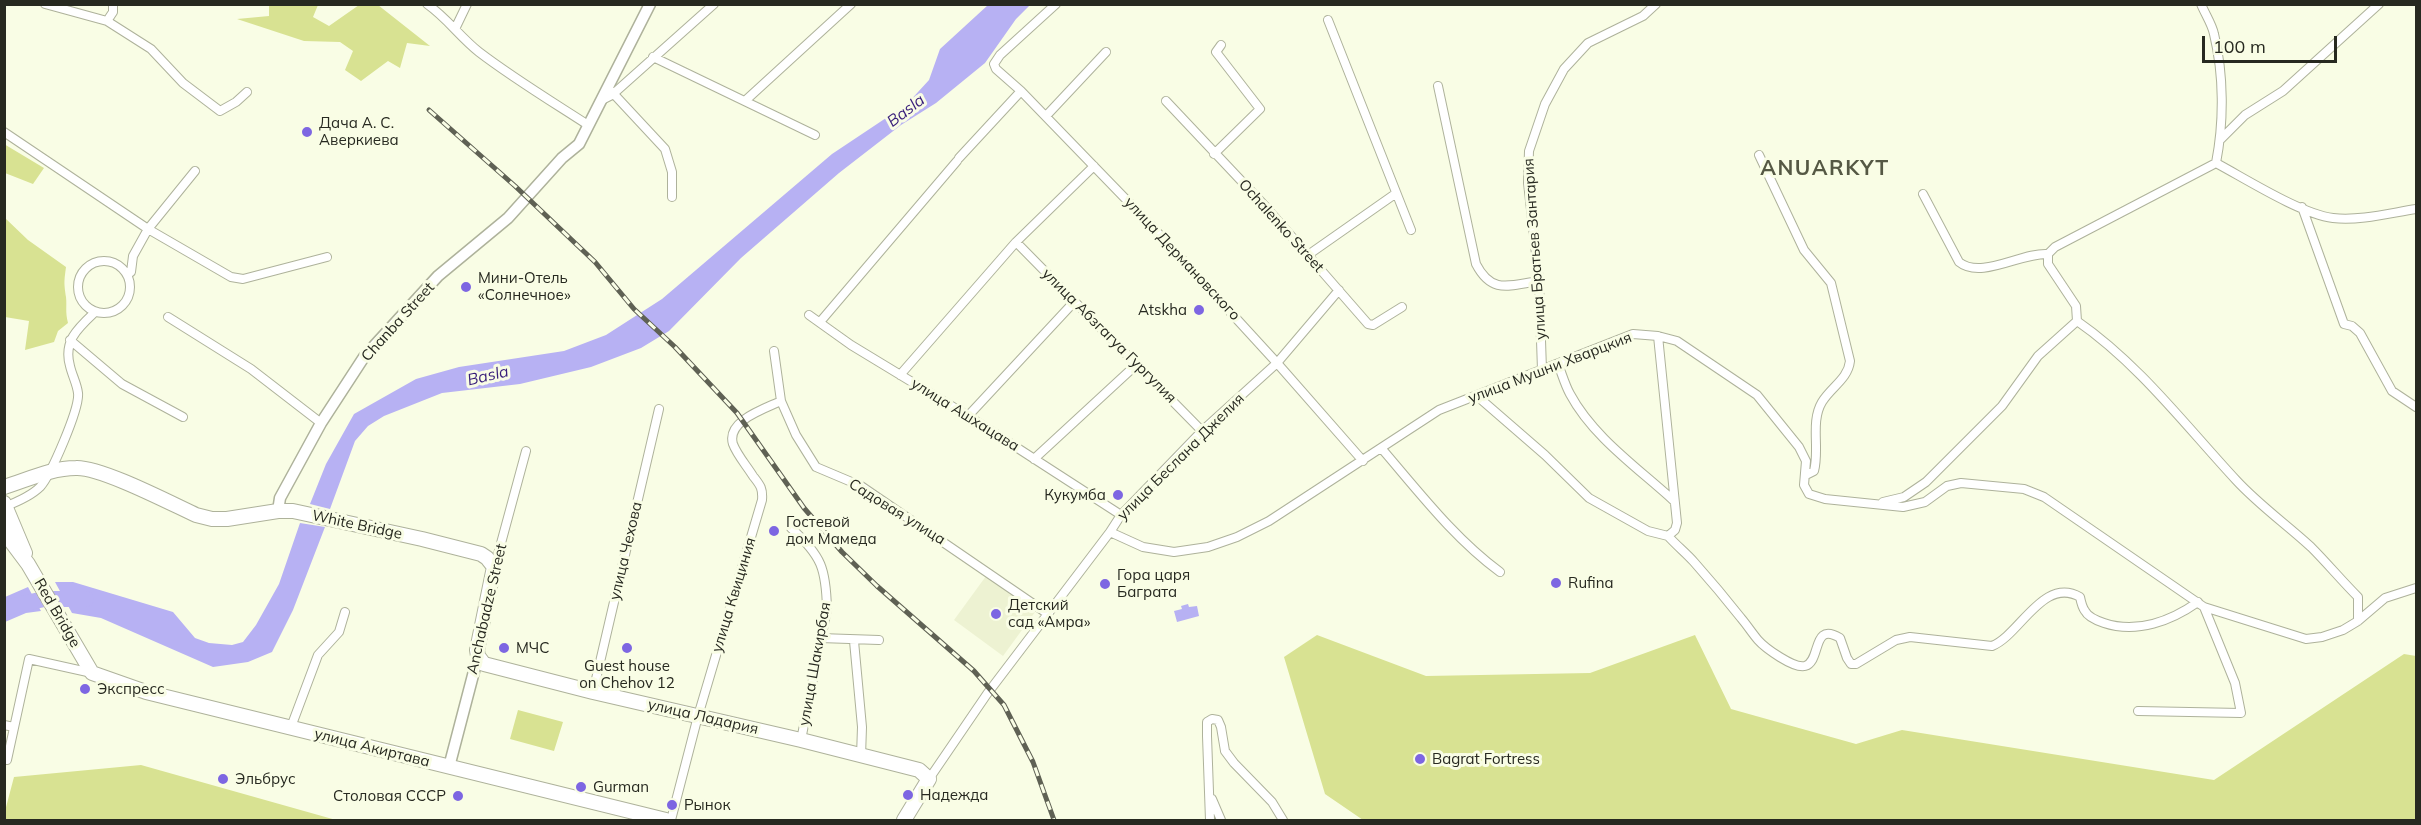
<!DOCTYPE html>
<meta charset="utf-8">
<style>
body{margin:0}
#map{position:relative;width:2421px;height:825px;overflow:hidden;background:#f9fde5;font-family:Mulish,sans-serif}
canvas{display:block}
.frame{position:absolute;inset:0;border:6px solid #272920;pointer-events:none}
.scale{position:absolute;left:2202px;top:36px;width:135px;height:27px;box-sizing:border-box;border:3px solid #272920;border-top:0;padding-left:8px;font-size:18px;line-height:21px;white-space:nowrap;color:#272920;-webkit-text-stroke:4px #f9fde5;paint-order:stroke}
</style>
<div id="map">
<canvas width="2421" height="825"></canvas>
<div class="frame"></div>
<div class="scale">100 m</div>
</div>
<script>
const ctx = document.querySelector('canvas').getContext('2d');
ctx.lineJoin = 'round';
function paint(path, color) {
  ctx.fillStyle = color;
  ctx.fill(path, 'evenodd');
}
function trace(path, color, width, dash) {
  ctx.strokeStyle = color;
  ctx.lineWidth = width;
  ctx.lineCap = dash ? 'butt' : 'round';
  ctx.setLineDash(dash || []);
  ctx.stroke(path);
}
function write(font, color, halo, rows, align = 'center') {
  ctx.font = font + ' Mulish,sans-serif';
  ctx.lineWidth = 6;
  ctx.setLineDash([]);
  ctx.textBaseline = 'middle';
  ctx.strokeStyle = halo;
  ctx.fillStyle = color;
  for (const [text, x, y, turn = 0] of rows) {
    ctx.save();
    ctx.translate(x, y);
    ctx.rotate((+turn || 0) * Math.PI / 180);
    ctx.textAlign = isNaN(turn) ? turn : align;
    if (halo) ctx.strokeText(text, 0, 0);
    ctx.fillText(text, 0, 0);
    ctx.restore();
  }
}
paint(new Path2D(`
 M989,572L1038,608L1003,656L954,620Z`), '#edf2d2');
paint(new Path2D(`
 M269,5H318L313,17L329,26L359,5H378L430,46L407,43L400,68L388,61L361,81L345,70L353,51L340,42L304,41L237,19L269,16Z
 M4,144L44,168L33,184L5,173Z
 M4,217L28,240L66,267C64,282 64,283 66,297C67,306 65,312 68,323L58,331L54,342L25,350L29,321L5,317Z
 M1317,635L1426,676L1590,673L1695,635L1731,709L1856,744L1902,730L2214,780L2404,654L2416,656V820H1363L1325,794L1284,657Z
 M518,710L563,722L554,751L510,739Z
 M141,765L336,820H5V811L14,777Z`), '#d8e292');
paint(new Path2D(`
 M988,5H1030L1016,19L985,63L936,103L901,125L839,173L741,258L669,331L641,348L591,367L520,384L442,393L384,416L368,426L355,441L330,509L310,504L326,464L354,414L416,379L459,367L564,351L606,335L662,299L832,154L907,104L929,80L940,49Z
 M300,523L325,527L293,610L272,652L248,662L213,667L101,618L72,613L55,582H73L173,612L195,638L209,643L232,645L243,642L256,625L279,584Z
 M28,587L41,611L26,613L5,622V597Z
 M1188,604L1189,607L1197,606L1199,616L1177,622L1174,611L1182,609L1181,606Z`), '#b7b1f3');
trace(new Path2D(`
 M4,608L44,599H86`), '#b7b1f3', 16);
const minor = new Path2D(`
 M45,4L107,21L151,49L183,83L220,111L236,102L247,92
 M427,4C447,18 460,37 479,52C513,78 551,101 588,125
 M1056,4L1000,55L994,64L996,69L1021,91L1146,220L1277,363L1363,461
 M2201,4C2205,14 2212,24 2214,34C2224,75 2224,122 2216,163
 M1328,20L1411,230
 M107,21L113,12V4
 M455,29L467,4
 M653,57L815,135
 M1438,86L1476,264C1492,295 1510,285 1539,281
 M611,91L665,149L672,172V197
 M602,100L612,95L714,4
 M746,100L851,4
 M1166,101L1265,206L1368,324L1373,325L1402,307
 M1046,116L1106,52
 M4,132L148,229L231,277L243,279L327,257
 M2221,139L2245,115L2283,91L2379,4
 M1214,154L1260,109L1216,52L1221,45
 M1759,155L1804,250L1831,283L1850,361C1848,379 1831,387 1822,402C1810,422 1820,449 1814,471L1806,475
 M959,158L1021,91
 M2216,163C2246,179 2301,214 2333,218C2360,221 2390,213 2416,209
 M1923,194L1959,262C1981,280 2022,252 2048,254
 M2302,207L2344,324L2352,326L2360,333L2392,391L2416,407
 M1016,242L1202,431
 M1308,255L1395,194
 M78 287a26 26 0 1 1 52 0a26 26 0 1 1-52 0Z
 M128,274L131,272L133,256L148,229L195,171
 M809,315L851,345L968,416L1121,515
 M168,317L251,369L321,423
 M2077,321C2139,364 2185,425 2236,480C2259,505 2286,524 2311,547C2327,563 2342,581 2358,597V621
 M820,322L957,161
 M1658,336L1677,523L1675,530L1668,536
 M70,340L122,384L183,417
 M774,351L781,401L796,435L816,467L861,486L1048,614
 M1558,364C1562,374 1565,385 1570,394C1593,437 1638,468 1673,500
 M1542,370L1539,281L1528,183L1529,151L1545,104L1564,69L1588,43L1643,16L1656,4
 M900,375L1016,242L1094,166
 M1477,396L1545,455L1589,498L1648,531L1668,536
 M968,416L1074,302
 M1382,449C1419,492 1454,538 1500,572
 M1034,459L1137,364
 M1883,502L1904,497L1926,482L2002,406L2038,356L2077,321L2076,306L2048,264V254L2055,247L2216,163
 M4,507C17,502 31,496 40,487C51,475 80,408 78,393C77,384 72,375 70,366C63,341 78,328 95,312
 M791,528C822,556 826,569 827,609L801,740
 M1110,532L1143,547L1174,552L1208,547L1237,537L1269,521L1439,410L1633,334L1658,336L1677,341L1757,395L1799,447L1806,461L1804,485L1809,494L1825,499L1903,507L1925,502L1947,486L1961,483L2024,489L2044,497L2204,607L2306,639L2322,637L2343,630L2358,621L2385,598L2416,588
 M1668,536C1676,545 1686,553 1694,562C1710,580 1726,599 1741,618C1747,625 1752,633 1758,640C1765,648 1794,669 1805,666C1822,661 1811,621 1840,638L1847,658L1851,664H1856L1896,640L1910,637L1992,646C2020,635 2043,576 2080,597C2081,602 2082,607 2085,611C2088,617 2098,621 2104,623C2137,634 2171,621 2198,602
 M494,569L526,451
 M820,638L879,640
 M854,641L862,727L861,756
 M593,692L659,409
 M2138,711L2241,713L2235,683L2204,607
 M4,725L14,727
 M291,727L318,655L339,632L345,612
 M7,760L29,659L92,673
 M929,779L987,694L1110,532L1121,515L1202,431L1277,363L1339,290
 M1212,799L1221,820
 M671,820L698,716L762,500C763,488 760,485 753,476C747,466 737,455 733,444C726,421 764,409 781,401
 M1210,820L1207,736V722L1212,719L1218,720L1221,727L1225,751L1234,763L1272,802L1283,820`);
const tertiary = new Path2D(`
 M278,511L280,498L321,423L364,357L438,276L508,218L562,158L579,144L650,4
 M449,767L478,656`);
const trunk = new Path2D(`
 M4,487C27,480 51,468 76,468C101,467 170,503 196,515L212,519H227L278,511H293L422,539L481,554L487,558L494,567L477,650L478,656L484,664L593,692L801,740L919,770L929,779L904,820
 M4,503L25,553
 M4,532L28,564L92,673L146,692L666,820`);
trace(minor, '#aeb29b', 10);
trace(tertiary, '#aeb29b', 13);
trace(trunk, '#aeb29b', 16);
trace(minor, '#fff', 8);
trace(tertiary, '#fff', 10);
trace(trunk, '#fff', 14);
const rail = new Path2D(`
 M429,110L515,186L595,262L634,309L675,347L737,413L804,508L842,552L877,586L974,671L1004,705L1033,762L1054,820`);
trace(rail, '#5f6154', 5);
trace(rail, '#f9fde5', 3, [9]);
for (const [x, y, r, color] of [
 [307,132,6,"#7d66e2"],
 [466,287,6,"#7d66e2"],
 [1199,310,6,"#7d66e2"],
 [1118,495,6,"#7d66e2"],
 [774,531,6,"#7d66e2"],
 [1556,583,6,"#7d66e2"],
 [1105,584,6,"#7d66e2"],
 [996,614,6,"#7d66e2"],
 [504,648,6,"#7d66e2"],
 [627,648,6,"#7d66e2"],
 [85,689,6,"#7d66e2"],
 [1420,759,6,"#7d66e2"],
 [223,779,6,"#7d66e2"],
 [581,787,6,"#7d66e2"],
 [908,795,6,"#7d66e2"],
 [458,796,6,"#7d66e2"],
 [672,805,6,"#7d66e2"]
]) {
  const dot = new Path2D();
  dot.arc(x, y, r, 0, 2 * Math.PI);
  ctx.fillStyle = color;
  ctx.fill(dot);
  trace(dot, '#f9fde5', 2);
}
write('15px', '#272920', '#f9fde5', [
 ["Дача А. С.",319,123],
 ["Аверкиева",319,140],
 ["Мини-Отель",478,278],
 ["«Солнечное»",478,295],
 ["Atskha",1187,310,"right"],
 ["Кукумба",1106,495,"right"],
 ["Гостевой",786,522],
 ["дом Мамеда",786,539],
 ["Гора царя",1117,575],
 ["Баграта",1117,592],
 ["Rufina",1568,583],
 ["Детский",1008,605],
 ["сад «Амра»",1008,622],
 ["МЧС",516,648],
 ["Guest house",627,666,"center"],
 ["on Chehov 12",627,683,"center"],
 ["Экспресс",97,689],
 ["Bagrat Fortress",1432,759],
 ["Эльбрус",235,779],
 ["Gurman",593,787],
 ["Надежда",920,795],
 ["Столовая СССР",446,796,"right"],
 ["Рынок",684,805]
], 'left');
write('15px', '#272920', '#f9fde5', [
 ["Ochalenko Street",1281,226,48],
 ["улица Братьев Зантария",1535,249,-94],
 ["улица Дермановского",1182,259,47],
 ["Chanba Street",398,322,-48],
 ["улица Абзгагуа Гургулия",1109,336,45],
 ["улица Мушни Хварцкия",1550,368,-21],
 ["улица Ашхацава",965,415,32],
 ["улица Беслана Джелия",1181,457,-45],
 ["Садовая улица",897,512,32],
 ["White Bridge",357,525,12],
 ["улица Чехова",626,551,-77],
 ["улица Квициния",734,595,-73],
 ["Anchabadze Street",487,609,-77],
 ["Red Bridge",57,613,60],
 ["улица Шакирбая",815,664,-80],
 ["улица Ладария",703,717,13],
 ["улица Акиртава",372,748,14]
]);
write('italic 16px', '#371d7a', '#f9fde5', [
 ["Basla",906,111,-37],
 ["Basla",488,376,-13]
]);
ctx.letterSpacing = '1.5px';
write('bold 21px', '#555844', '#f9fde5', [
 ["ANUARKYT",1825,169]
]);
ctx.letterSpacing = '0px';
</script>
